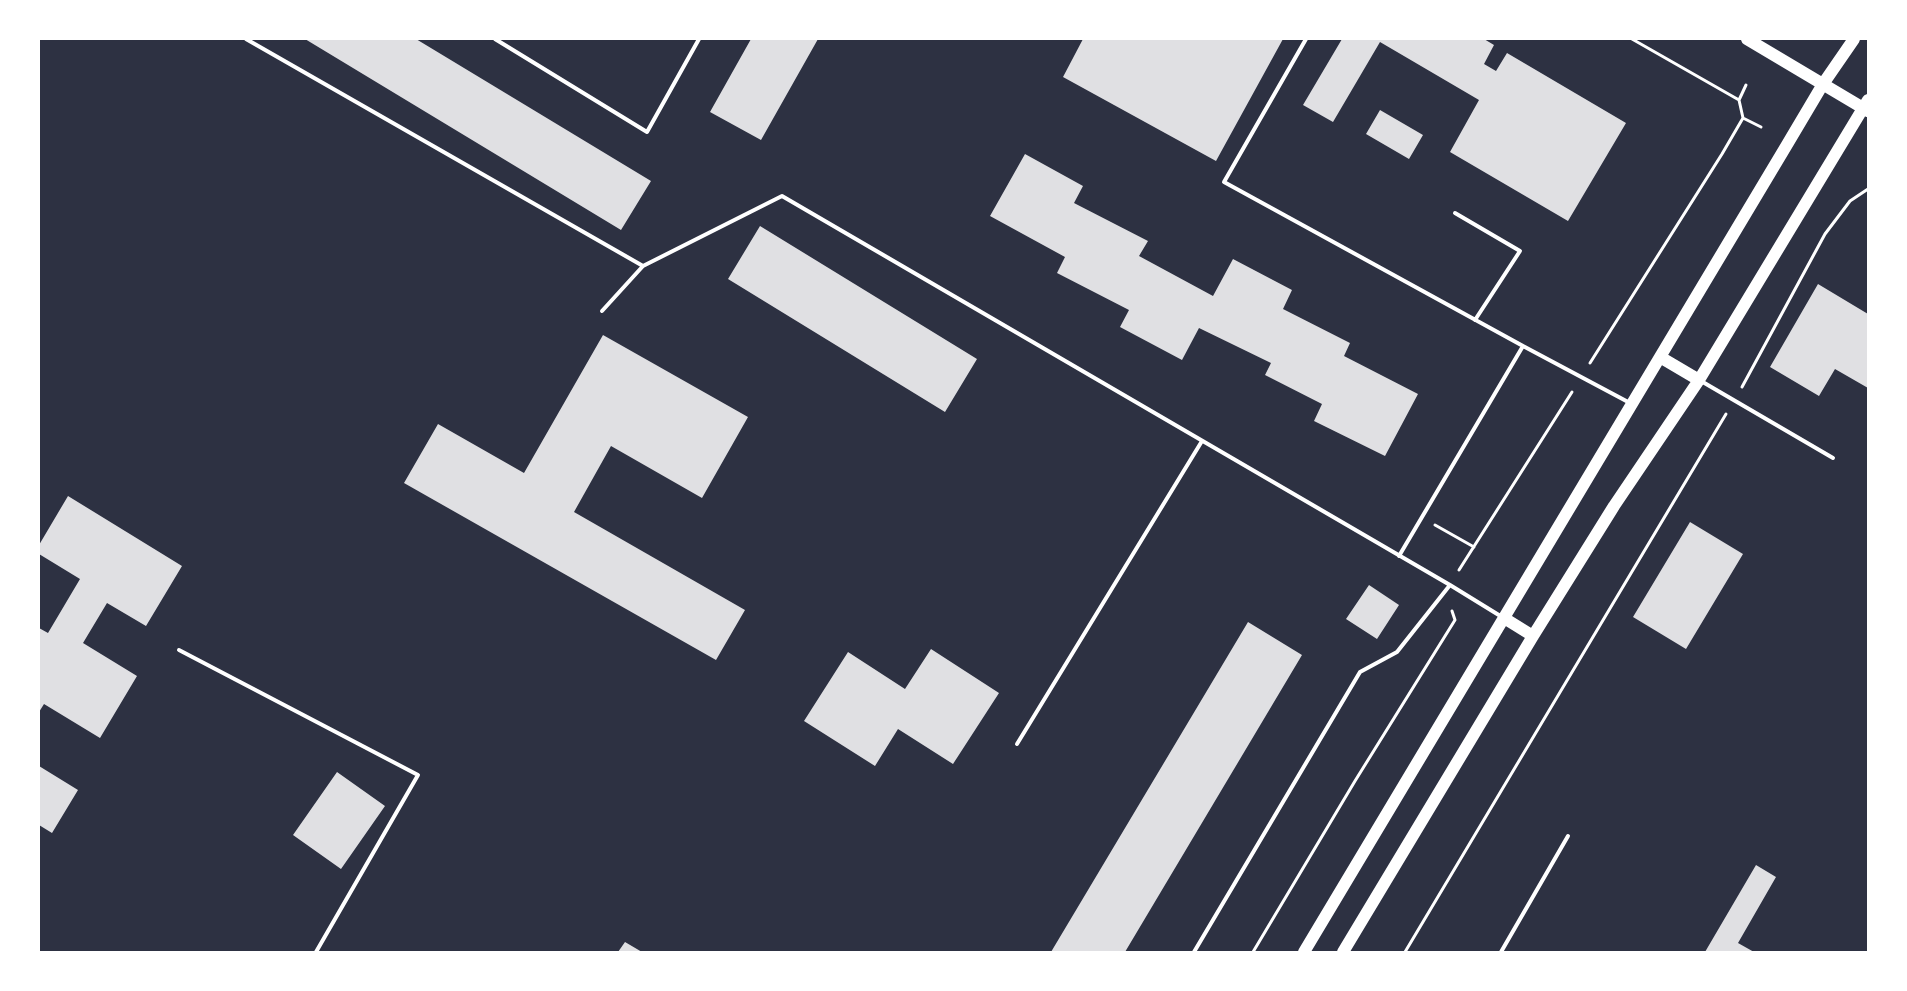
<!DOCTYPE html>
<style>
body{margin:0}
#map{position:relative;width:1907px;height:991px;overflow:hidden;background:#2d3142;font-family:"Noto Sans",sans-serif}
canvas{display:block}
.frame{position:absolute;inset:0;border:40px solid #fff;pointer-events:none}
</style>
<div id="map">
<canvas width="1907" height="991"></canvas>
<div class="frame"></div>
</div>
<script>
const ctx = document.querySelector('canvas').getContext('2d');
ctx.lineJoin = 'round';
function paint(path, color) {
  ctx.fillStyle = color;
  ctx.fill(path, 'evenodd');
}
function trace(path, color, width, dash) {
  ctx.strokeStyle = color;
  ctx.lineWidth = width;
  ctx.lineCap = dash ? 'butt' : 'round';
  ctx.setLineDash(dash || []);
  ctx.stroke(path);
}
paint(new Path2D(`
 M305,39H416L651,181L621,230Z
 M751,39H818L761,140L710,112Z
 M1083,39H1283L1216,161L1063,77Z
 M1342,39H1484L1494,45L1484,64L1496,71L1507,53L1626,123L1568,221L1450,152L1479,100L1380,42L1333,122L1303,105Z
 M1380,110L1423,135L1409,159L1366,134Z
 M1025,154L1083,186L1074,203L1148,241L1139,256L1213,296L1233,259L1292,290L1283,309L1350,343L1344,356L1418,394L1385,456L1314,421L1322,404L1265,375L1271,363L1199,328L1182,360L1120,327L1129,310L1057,273L1065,257L990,216Z
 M760,226L977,359L945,412L728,279Z
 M1818,284L1868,314V388L1835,369L1819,396L1770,367Z
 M603,335L748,417L702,498L611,446L574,512L745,610L716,660L404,483L438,424L524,473Z
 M68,496L182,566L146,626L107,603L83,643L137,676L100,738L44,704L39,712V628L48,633L80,579L39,554V545Z
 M1690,522L1743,554L1686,649L1633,617Z
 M1369,585L1399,605L1377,639L1346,619Z
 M1248,622L1302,655L1125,952H1051Z
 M931,649L999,693L953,764L898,729L875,766L804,721L848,652L905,689Z
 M39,766L78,790L52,833L39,825Z
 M337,772L385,806L341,869L293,835Z
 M1756,865L1776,877L1738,943L1754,952H1705Z
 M625,942L642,952H618Z`), '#e0e0e3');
trace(new Path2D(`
 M1632,39L1739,100
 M1743,118L1761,127
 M1590,363L1722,154L1743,118L1739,100L1746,85
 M1742,387L1825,234L1850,201L1868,189
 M1435,525L1474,547
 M1459,570L1572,392
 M1253,952L1355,781L1455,620L1452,611
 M1405,952L1726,414`), '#fff', 3);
trace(new Path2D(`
 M246,39L643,266
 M495,39L647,132L699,39
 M1306,39L1224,182L1523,346L1399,556
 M1455,213L1520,251L1475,320
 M602,311L643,266L782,196L1450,585L1502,617
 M1523,346L1630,403
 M1701,381L1833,458
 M179,650L418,775L316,952
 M1017,744L1202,441
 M1194,952L1360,672L1397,652L1450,585
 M1501,952L1568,836`), '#fff', 4);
trace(new Path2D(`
 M1747,39L1868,111
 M1660,357L1699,380
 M1504,618L1533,636
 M1304,952L1788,143L1823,84L1854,39
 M1343,952L1533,636L1614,506L1699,380L1868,100`), '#fff', 12);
</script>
